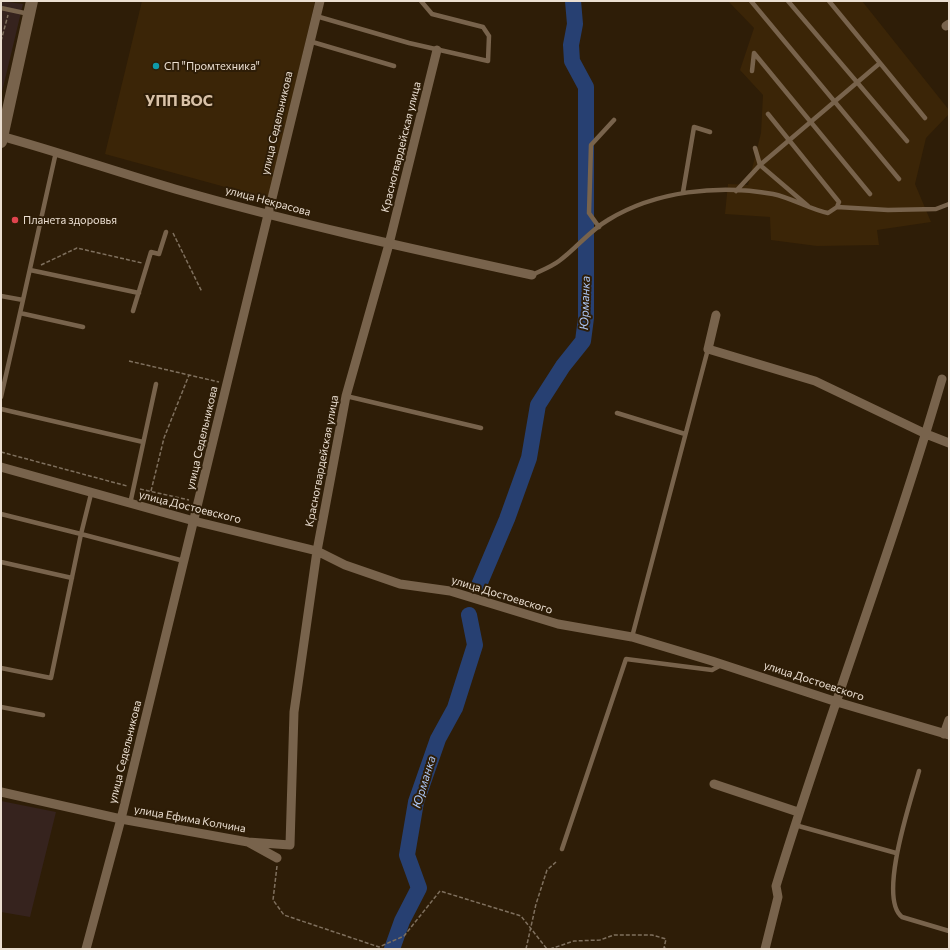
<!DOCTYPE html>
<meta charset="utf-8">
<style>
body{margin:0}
#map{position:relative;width:950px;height:950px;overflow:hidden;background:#2e1d07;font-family:Commissioner,sans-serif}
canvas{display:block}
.frame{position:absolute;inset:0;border:2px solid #ebdfd2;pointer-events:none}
</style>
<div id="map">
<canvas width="950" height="950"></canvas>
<div class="frame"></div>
</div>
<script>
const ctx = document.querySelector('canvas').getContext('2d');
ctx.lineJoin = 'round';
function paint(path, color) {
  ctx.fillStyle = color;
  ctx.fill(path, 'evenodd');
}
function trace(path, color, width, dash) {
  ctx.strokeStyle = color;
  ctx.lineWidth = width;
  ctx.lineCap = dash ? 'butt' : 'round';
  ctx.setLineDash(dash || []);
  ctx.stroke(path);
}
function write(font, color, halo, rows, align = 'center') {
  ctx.font = font + ' Commissioner,sans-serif';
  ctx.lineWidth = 4;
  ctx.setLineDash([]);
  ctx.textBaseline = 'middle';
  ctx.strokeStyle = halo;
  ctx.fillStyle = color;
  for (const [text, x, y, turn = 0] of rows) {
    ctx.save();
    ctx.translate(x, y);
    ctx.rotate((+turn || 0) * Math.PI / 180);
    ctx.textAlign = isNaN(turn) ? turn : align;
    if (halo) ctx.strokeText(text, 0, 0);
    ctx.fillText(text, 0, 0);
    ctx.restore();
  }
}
paint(new Path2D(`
 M1,1L23,4L1,96Z
 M1,801L56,812L30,917L1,912Z`), '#36231e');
paint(new Path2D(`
 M142,1H315L269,199L105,154Z
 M728,1H862L949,110V114L926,138L915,184L931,222L877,230L879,245L817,246L771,240L770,217L725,214L728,184L748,185L761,133L763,95L740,70L754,28Z`), '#3b2507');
trace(new Path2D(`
 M479,585L507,519L529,458L538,405L563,366L583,341L586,318V87L572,61L571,45L575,24L573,1
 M392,949L402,921L419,888L407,855L416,802L438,739L455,708L475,645L469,615`), '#274072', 16);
trace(new Path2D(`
 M1,41L8,15
 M173,233L202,292
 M41,265L77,248L142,263
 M129,361L219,382
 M1,452L127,486
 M140,489L189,500
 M151,491L164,438L189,375
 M277,866L273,900L284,915L379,947L404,936L440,891L521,916L547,949
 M526,949L536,904L547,870L556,862
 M550,949L574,941L600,940L614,935H652L666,939L664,948L668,949`), '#7f705e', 1.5, [4, 2]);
trace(new Path2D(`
 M751,1L899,179
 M788,1L907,141
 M1,8L29,14
 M316,16L409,43L488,61L489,36L483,27L432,14L421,1
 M309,41L394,66
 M880,63L925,118
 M752,71L754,53L870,194
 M768,114L839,202L837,207
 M755,148L760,165L808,206
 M736,191L760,165L880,63L829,1
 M683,192L694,127L710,132
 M599,227L589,213L591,145L614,120
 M30,270L139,293
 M532,275C540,271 551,267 559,261C576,249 589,231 608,220C655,191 719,184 773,194C792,198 809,209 828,213L837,207L888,210L936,209L949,204
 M1,296L23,300L1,397
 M23,300L56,152
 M133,311L151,252L159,254L166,232
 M20,313L83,327
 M346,396L481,428
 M1,409L143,442
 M617,413L685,434
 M130,504L156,384
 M1,514L81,534L91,494
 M1,562L72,578
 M632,637L708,349
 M1,668L51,678L81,534L184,561
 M1,707L43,715
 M919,771C912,797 877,898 902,917L949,931
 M795,825L896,853
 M562,849L626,659L712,670L721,665`), '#78634c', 4.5);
trace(new Path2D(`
 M946,26L949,24
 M1,136C59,152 117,172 175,189C293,223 412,249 532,275
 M716,315L708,349L815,381L926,434L949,443
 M1,467L194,521L317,551L345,565L400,584L450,591L558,624L632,637L712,661L837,702L949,735
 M944,734L949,720
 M714,784L798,812
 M1,792L121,819L248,842L277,858
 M248,842L290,845L294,712L317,551L346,396L389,244L437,50
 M86,949L121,819L320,1
 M765,949L778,897L776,886C828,716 892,550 942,379`), '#78634c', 9);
trace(new Path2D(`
 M1,142L32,1`), '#78634c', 12);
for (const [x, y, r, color] of [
 [156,66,4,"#0f9aa8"],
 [15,220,4,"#e0444e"]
]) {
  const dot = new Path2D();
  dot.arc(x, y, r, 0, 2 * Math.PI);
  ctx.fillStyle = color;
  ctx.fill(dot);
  trace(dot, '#2e1d07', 1.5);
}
write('11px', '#ebdfd2', '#2e1d07', [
 ["СП \"Промтехника\"",164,66],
 ["Планета здоровья",23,220]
], 'left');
write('11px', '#ebdfd2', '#2e1d07', [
 ["улица Седельникова",277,123,-77],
 ["Красногвардейская улица",401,147,-76],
 ["улица Некрасова",268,201,15],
 ["улица Седельникова",202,438,-77],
 ["Красногвардейская улица",322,461,-79],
 ["улица Достоевского",190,507,14],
 ["улица Достоевского",502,595,17],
 ["улица Достоевского",814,681,18],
 ["улица Седельникова",125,752,-76],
 ["улица Ефима Колчина",190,819,10]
]);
write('italic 12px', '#acc6f4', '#2e1d07', [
 ["Юрманка",585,303,-88],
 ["Юрманка",424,782,-73]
]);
write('bold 15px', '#d9c2a8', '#2e1d07', [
 ["УПП ВОС",179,101]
]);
</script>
